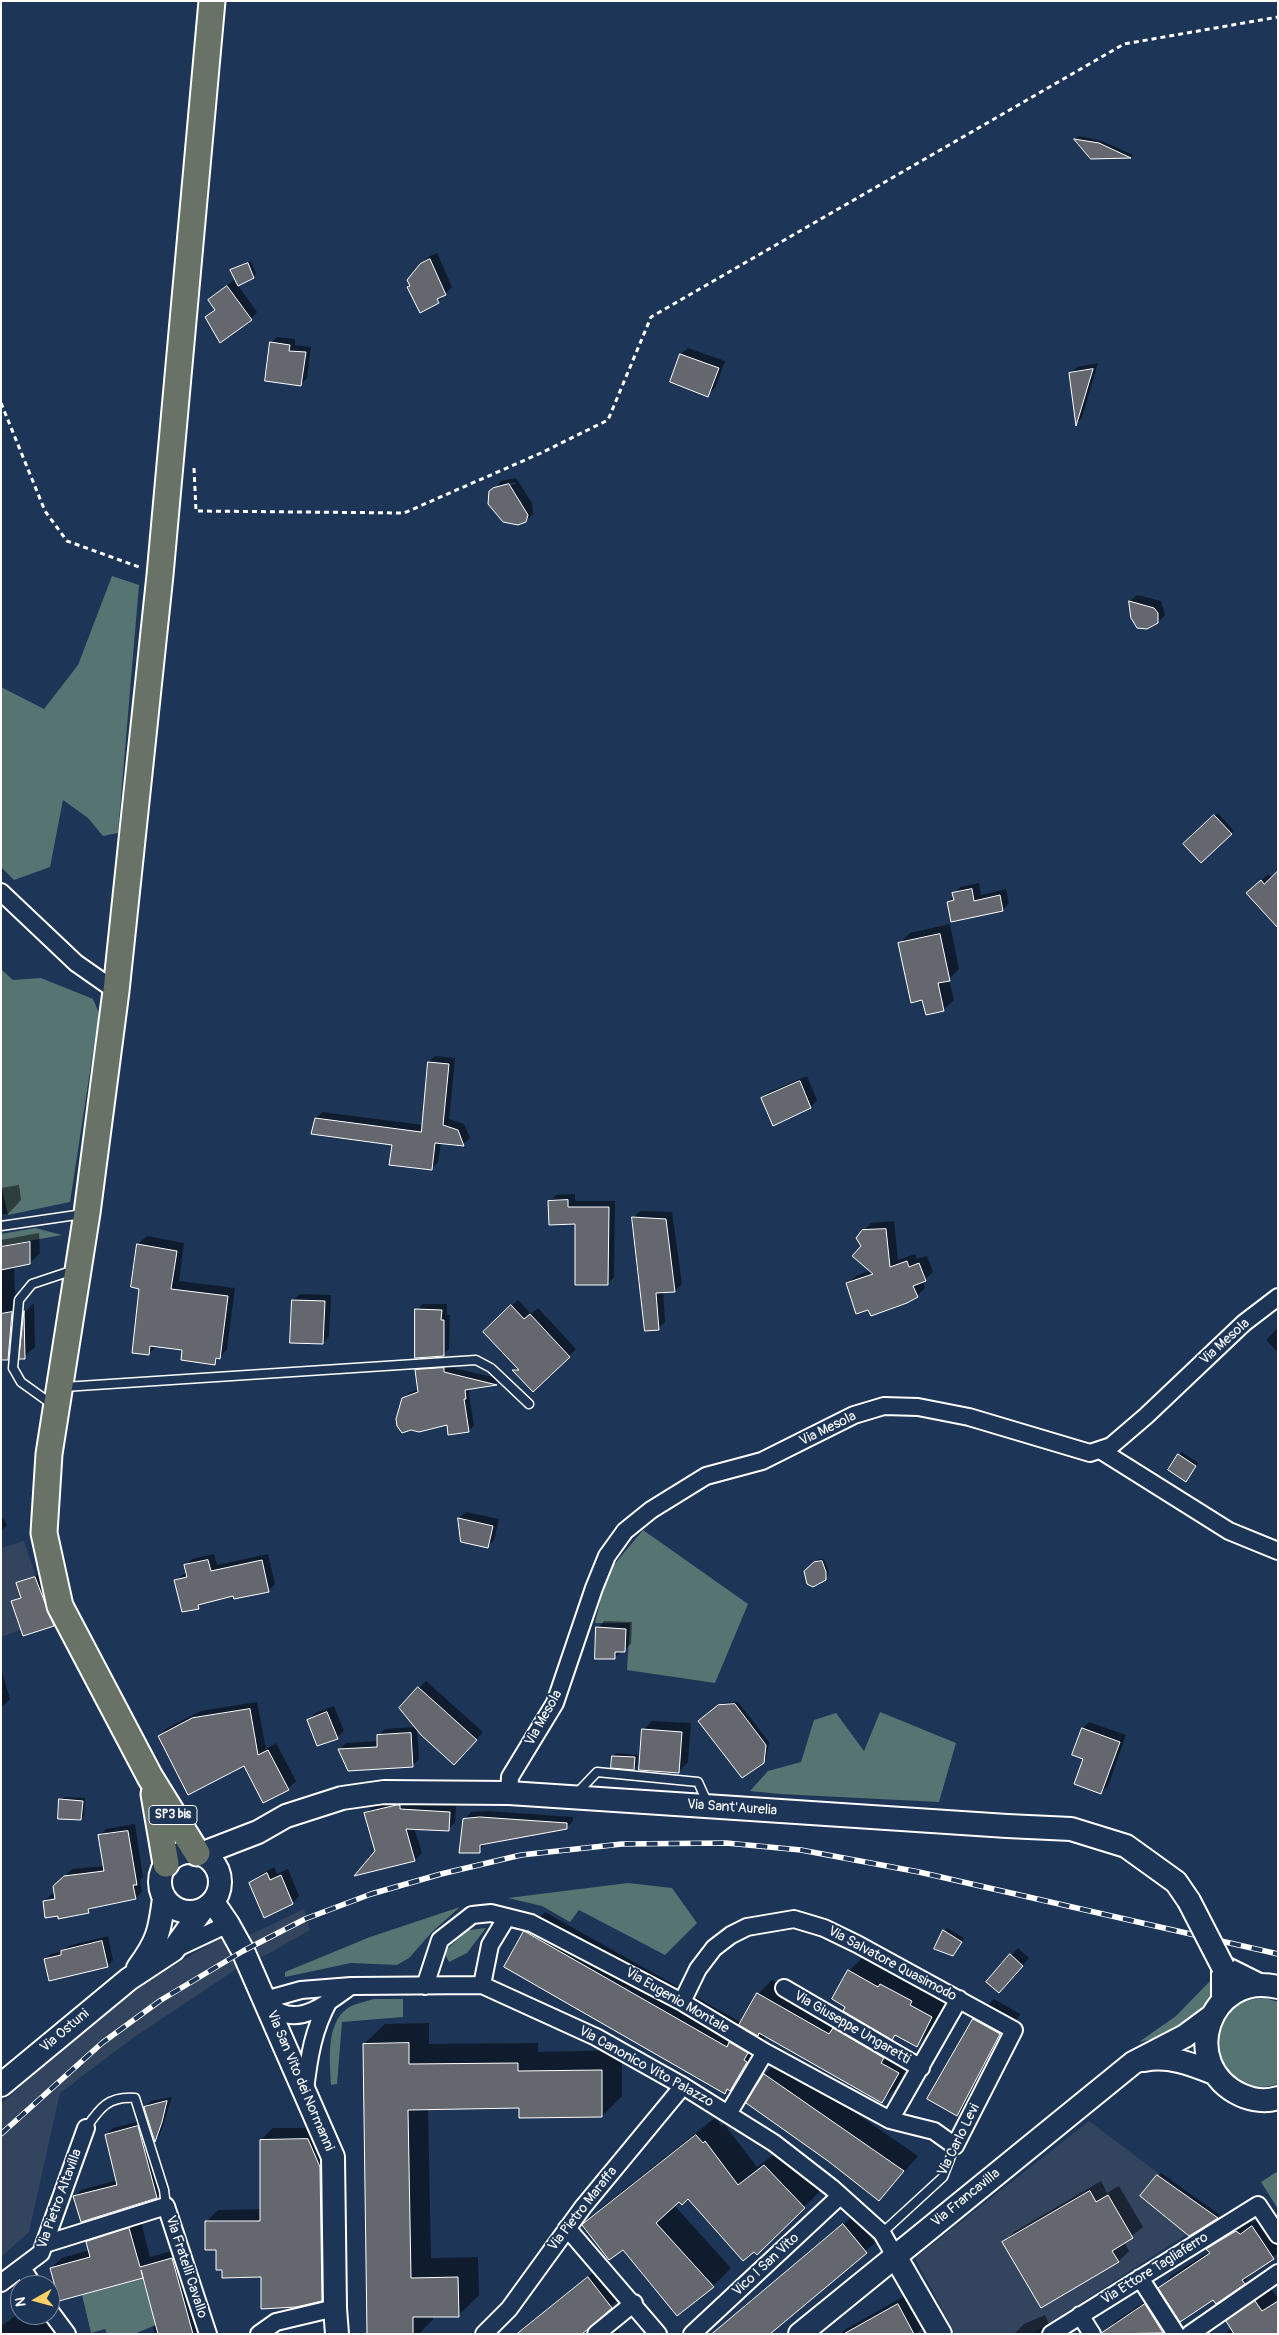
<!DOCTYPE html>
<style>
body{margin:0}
#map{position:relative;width:1279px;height:2335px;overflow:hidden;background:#1d3557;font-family:Pangolin,sans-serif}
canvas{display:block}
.frame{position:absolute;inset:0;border:2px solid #fff;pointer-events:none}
.north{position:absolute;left:10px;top:2275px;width:50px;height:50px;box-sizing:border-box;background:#1d3557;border:1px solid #77869a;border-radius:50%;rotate:263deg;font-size:14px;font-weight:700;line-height:20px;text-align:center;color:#fff}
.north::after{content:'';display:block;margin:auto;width:18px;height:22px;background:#ffd166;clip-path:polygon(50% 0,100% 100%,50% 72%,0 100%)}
</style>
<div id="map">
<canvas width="1279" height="2335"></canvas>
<div class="frame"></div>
<div class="north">N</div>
</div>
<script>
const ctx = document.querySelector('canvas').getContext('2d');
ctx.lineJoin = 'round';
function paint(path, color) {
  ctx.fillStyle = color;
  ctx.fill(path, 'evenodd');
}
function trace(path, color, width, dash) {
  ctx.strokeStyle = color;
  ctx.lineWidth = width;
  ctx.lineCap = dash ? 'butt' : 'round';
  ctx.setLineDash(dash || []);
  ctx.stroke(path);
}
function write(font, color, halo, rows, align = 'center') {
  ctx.font = font + ' Pangolin,sans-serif';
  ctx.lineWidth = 4;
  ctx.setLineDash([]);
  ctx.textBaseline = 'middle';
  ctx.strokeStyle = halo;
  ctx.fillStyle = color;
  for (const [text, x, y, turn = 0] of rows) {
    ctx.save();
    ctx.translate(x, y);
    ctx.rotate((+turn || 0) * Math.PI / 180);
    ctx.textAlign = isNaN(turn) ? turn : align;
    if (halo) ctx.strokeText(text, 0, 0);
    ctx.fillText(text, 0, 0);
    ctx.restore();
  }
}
paint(new Path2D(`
 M24,1541L50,1619L1,1637V1548Z
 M304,1909L310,1930L268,1954L238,1968L133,2038L60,2093L29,2232L1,2257V2104L85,2027L143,1984L221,1937L231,1944Z
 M1089,2121L1215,2216L1032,2334H955L915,2258Z`), '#32445e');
paint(new Path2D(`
 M112,576L139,585L118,833L103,836L88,818L63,800L50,867L14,880L1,867V687L44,709L78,665Z
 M1,969L13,980L41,978L93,999L99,1013L70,1202L8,1215L1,1185Z
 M35,1228L62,1235L1,1246V1234Z
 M643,1530L748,1604L715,1683L627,1670L630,1623H595L607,1573Z
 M880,1712L956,1743L939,1802L780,1794L750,1791L768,1771L801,1762L814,1720L836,1713L864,1751Z
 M628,1883L672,1888L697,1923L665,1955L579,1910L570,1922L542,1906L508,1898Z
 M460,1907L432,1932L409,1958L397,1965L351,1963L285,1977V1972L370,1937Z
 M486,1928L467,1953L449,1962L444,1952L468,1930Z
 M1213,1978L1217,2002L1179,2034L1139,2042L1176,2016Z
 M1265,1998L1278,2002V2084C1211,2106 1188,2001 1265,1998Z
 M374,1999H403V2017L342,2022L337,2084L331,2085C330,2060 325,2020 351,2006C358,2003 367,2001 374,1999Z
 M1278,2171V2209L1261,2182Z
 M143,2278L156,2325L134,2334H107L105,2329L91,2333L82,2295Z`), '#567472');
paint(new Path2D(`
 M1079,136L1102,141L1133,155L1131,157H1092L1076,139Z
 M437,253L452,287L438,302L411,285L421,265L428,257Z
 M251,261L256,274L253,277L232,270Z
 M234,280L257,312L251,319L206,317L216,309L210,300Z
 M277,337L295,339V345L311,347L307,378L301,384L271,343Z
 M688,348L725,361L715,388L708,395L671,382L681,354Z
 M1098,363L1082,418L1077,423L1071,373L1077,367Z
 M516,478L532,503L533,514L526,521L512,524L503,521L489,504L488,496L494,489L516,484L515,482L497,486L501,481Z
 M1137,595L1161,601L1165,615L1158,622L1133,617L1130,601Z
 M1218,813L1234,831L1201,862L1184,844Z
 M1268,874L1272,878L1278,916L1254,887Z
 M979,883L981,895L1006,889L1009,903L1003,910L949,902L960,887Z
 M950,924L959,969L949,979L954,1000L943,1010L923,999L900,943L910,933Z
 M435,1056L455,1058L449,1119L464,1124L470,1138L463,1144L441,1142L438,1162L432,1168L394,1144L316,1118L323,1112L423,1125L429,1062Z
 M807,1076L817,1100L811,1107L774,1125L763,1098L769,1092Z
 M19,1185L21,1200L8,1214H1V1188Z
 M575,1194V1201H615L614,1277L608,1284L577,1223L549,1202L556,1195Z
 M640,1211L672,1212L682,1284L675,1291H663L665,1322L658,1328L633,1218Z
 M894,1221L898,1260L915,1254L917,1259L927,1256L933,1272L923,1281L925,1288L917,1296L847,1284L856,1276L871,1270L863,1246V1231L871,1223Z
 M39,1233L40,1253L30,1263L14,1266L17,1349L8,1358L1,1359V1240Z
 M147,1236L184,1243L179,1281L235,1288L227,1349L215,1363L184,1349L157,1346L148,1354L138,1244Z
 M300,1294L331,1295L329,1336L323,1343L293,1300Z
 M518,1300L531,1314L538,1308L576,1349L533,1390L514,1370L518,1367L484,1332Z
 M34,1303L35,1347L24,1357L21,1358L25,1312Z
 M423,1304H447V1315H450L449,1349L443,1355L417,1310Z
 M1278,1328V1352L1266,1340Z
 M449,1363V1367L501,1379L496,1383L471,1388L469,1394L474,1426L468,1431L448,1424L403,1398L409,1393L419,1389L416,1370L422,1365Z
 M1182,1452L1198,1463L1189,1477L1179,1455Z
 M466,1512L499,1519L494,1540L487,1547L459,1518Z
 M1,1515L7,1525L1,1531Z
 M214,1554L217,1565L268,1554L275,1584L268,1591L234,1595L204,1602L198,1607L176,1580L187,1572L185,1566L192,1559Z
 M818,1559H824L829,1572L826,1578L808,1568Z
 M38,1575L56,1621L53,1624L13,1601L22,1596L18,1583Z
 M604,1621L632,1622L631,1644L614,1658L598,1628Z
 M1,1669L10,1699L1,1708Z
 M426,1681L483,1732L461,1757L417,1729L419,1759L412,1766L340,1749L346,1743L378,1741V1736L385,1729L416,1727L400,1708Z
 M257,1702L266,1749L276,1743L296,1781L288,1789L245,1764L159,1736L167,1728L201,1711Z
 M738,1702L769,1742L766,1759L763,1762L702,1718L723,1703Z
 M334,1706L344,1731L337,1737L309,1720L315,1713Z
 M652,1721L691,1723L688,1762L679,1771L643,1730Z
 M1089,1722L1126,1735L1108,1786L1101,1793L1083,1728Z
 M616,1753L638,1755L637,1766L634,1769L613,1756Z
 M64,1797L85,1798L84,1816L81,1819L61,1800Z
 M405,1799L406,1803L456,1805L455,1823L448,1829L414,1828L422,1853L415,1860L358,1874L377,1852L365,1813L372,1807Z
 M487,1811L573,1817V1821L566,1828L486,1842L479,1852L465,1819L471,1812Z
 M135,1824L143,1877L140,1880L142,1892L136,1898L94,1907L88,1912L59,1915L45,1901L51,1894H56L55,1886L72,1869L104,1866L99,1836L106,1829Z
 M274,1867L277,1874L288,1869L299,1896L292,1903L251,1883L258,1876Z
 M545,1912L742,2023L758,1994L772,1980L843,2020L849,2013V1971L869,1951L952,1997L937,2025L916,2045L896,2034L890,2040L896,2044L894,2049L912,2059L896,2088L882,2101L766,2036L764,2039L767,2042L750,2069L725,2092L525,1932Z
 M947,1928L964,1938L953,1955L944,1931Z
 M108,1936L113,1960L108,1966L45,1959L51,1954L63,1951L68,1946Z
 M1018,1948L1029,1958L1006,1985L987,1982Z
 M994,1999L1020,2014L978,2095L957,2115L974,2020Z
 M429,2023V2044L538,2043V2052L622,2050V2096L602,2116L520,2107L428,2108L431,2258L478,2257L479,2295L459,2315L433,2316V2319L419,2334H368L364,2044L385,2024Z
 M779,2060L918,2156L879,2200L765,2074Z
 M172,2097L160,2135L155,2139L145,2107L151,2101Z
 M715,2118L722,2126L724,2124L757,2167L783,2148L822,2189L804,2207L689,2197L679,2200L674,2205L731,2268L713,2286L677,2314L623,2248L584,2226L602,2207Z
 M145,2120L163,2190L157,2197L75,2196L81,2190L118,2180L106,2135L113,2128Z
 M273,2128H320L333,2288L321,2300L262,2276L223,2269L206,2222L218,2210L262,2209L261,2140Z
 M1161,2173L1220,2215L1189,2234L1158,2176Z
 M1101,2181L1107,2193L1119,2186L1143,2227L1124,2242L1129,2251L1119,2261L1041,2305L1004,2242L1014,2232Z
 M1264,2215L1278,2236V2253L1254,2270L1244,2283L1214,2299L1160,2288L1171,2276L1210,2251L1208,2249L1219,2238L1248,2220L1252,2223Z
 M853,2216L875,2243L771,2331L753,2301Z
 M140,2218L150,2257L183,2248L204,2328L198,2334H155L153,2327L156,2324L143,2276L51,2268L62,2258L90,2250L87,2242L98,2232Z
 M595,2271L618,2300L595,2320L593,2327L595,2334H516Z
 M1270,2288L1278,2298V2334H1225L1232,2328L1228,2321L1242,2307Z
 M908,2294L925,2325L916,2334H841L846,2329Z
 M1156,2294L1170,2334H1109L1107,2330L1117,2320Z
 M23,2315H41L56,2334H1V2323L3,2325L15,2316L18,2320Z
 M1045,2315L1053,2334H1014L1024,2324Z
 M617,2330L620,2334H611Z`), '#0007');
const building = new Path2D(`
 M1074,139L1099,143L1131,158L1091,159Z
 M430,259L446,295L437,299L439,303L420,313L407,287L410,286L407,280L420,264Z
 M248,263L254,278L238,286L230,270Z
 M227,286L252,320L220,343L205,317L215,310L208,300Z
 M270,342L290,345L289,351L306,352L301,386L265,381Z
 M680,354L719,368L708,397L670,382Z
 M1093,369L1076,426L1069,373Z
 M509,484L528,515L526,522L518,525L503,522L488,504L489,491L493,488Z
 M1129,601L1154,608L1158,613V623L1147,629L1137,628L1131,618Z
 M1214,815L1232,834L1201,863L1183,844Z
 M1278,871V928L1246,893L1261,880L1264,884Z
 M972,889L974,901L1000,895L1003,911L951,922L947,902L954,900L952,893Z
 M940,934L950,981L938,983L944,1011L926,1015L922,1000L911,1003L898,943Z
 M428,1062L449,1064L443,1125L458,1130L464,1146L435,1143L432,1170L389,1165L392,1145L311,1134L315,1118L421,1132Z
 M800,1081L811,1108L773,1126L761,1098Z
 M568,1200V1207H609L608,1285H575V1224L549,1225L548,1201Z
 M632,1217L666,1219L675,1292L656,1293L659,1330L645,1331Z
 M886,1229L890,1267L907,1261L909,1267L919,1263L926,1281L913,1286L918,1297L907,1303L871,1316L868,1310L856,1314L846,1283L873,1274L852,1256L861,1246L856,1238L862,1230Z
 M30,1242V1264L1,1270V1247Z
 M137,1244L177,1251L171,1289L228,1296L220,1359L216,1358L215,1365L181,1360L182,1350L150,1346L149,1355L132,1353L139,1289L131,1287Z
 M292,1300L325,1301L323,1344L290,1343Z
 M511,1305L524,1319L530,1314L570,1357L533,1392L512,1370H519L483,1332Z
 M415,1309L442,1310L441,1320H444V1356L415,1358Z
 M24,1311L25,1359H19Z
 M12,1312L8,1360H1V1314Z
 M444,1368V1372L497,1385L465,1390L466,1399H464L469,1432L448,1435L447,1425L419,1432L411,1430L402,1433L397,1426L396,1419L402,1398L418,1392L415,1370Z
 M1178,1454L1196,1466L1186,1482L1168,1470Z
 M458,1518L493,1526L488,1548L461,1542Z
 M208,1560L211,1571L262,1560L269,1592L234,1599L233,1596L198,1605L199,1609L182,1612L174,1580L187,1577L184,1565Z
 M822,1561L826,1572V1580L813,1587L807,1584L804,1571L814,1562Z
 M35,1577L54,1626L23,1636L11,1601L21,1598L16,1583Z
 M596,1627L626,1629L625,1652H615V1659H595Z
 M418,1687L477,1740L454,1765L421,1735L399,1708Z
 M735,1704L766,1745L764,1763L742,1778L698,1721L718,1705Z
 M250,1709L258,1755L268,1750L289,1790L263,1803L244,1766L188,1795L158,1736L192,1718Z
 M327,1712L338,1739L317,1746L307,1720Z
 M1082,1728L1120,1742L1101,1794L1074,1784L1083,1759L1072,1755Z
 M642,1729L682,1732L679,1773L639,1770Z
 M411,1733L413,1767L348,1771L338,1749L377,1747V1735Z
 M612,1756L635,1757L634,1770L611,1768Z
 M59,1799L83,1801L81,1820L58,1819Z
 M397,1805H400V1809L450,1812L449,1831L406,1829L415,1861L354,1876L375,1851L364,1813Z
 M480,1817L567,1823V1829L480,1845V1853H459L463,1819Z
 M128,1831L137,1885H133L136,1899L88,1909L89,1913L58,1919V1916L45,1918L43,1901L55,1899L53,1886L64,1876L104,1871L98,1835Z
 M267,1873L270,1880L281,1875L293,1904L264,1918L249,1883Z
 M943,1930L962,1942L953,1956L934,1949Z
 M524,1931L727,2047L729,2042L748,2053L744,2060L747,2062L730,2091L727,2089L725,2094L504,1967Z
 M102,1941L108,1967L49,1981L44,1959L61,1955V1951Z
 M1010,1954L1023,1966L999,1993L986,1982Z
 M848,1970L878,1987L880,1984L912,2001L910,2005L932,2017L917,2047L895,2035L892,2040L843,2011L845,2007L832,1999Z
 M757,1993L829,2034L833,2028L884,2058L881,2063L899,2073L882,2103L759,2033L758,2036L739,2025Z
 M973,2019L1000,2034L957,2116L927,2099Z
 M409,2043V2064L518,2063V2071L602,2070V2117L519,2118V2108L408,2110L411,2278L458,2277L459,2317H413V2334H367L363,2044Z
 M764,2074L904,2171L879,2201L828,2161L746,2103Z
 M167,2101L162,2122L155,2142L144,2107Z
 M138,2126L157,2198L81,2222L73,2196L117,2185L105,2135Z
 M696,2135L703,2143L705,2141L738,2185L764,2165L805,2208L757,2255L754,2252L743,2261L688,2199L682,2205L679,2202L656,2223L714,2287L677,2316L623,2250L609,2260L582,2225Z
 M308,2139L320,2167L322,2301L296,2307L261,2309V2277L222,2278V2270H216V2250H205V2221H260V2140Z
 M1157,2175L1218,2218L1189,2236L1140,2196Z
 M1090,2191L1096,2202L1108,2195L1133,2238L1112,2251L1119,2262L1041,2308L1002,2242Z
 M843,2224L867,2253L770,2334H712Z
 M1252,2226L1274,2259L1242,2280L1245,2284L1216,2304L1213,2300L1180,2322L1158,2288L1210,2253L1206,2249L1236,2231L1240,2234Z
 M129,2228L140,2267L172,2258L193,2334H158L141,2270L143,2278L59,2301L50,2268L90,2257L86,2242Z
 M588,2277L612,2308L588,2329L582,2334H517Z
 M1255,2301L1262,2311L1278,2301V2334H1234L1226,2321Z
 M898,2304L914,2334H844Z
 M1145,2304L1163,2333L1102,2334V2333Z`);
paint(building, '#64676e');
trace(building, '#fff', 1);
const lane = new Path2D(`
 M1,1226L83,1214
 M64,1387L476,1360L491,1368L529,1404
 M53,1405L21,1382L13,1368L19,1300L32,1284L74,1270
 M576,1794L597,1772L698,1782L707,1802
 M86,2128C100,2108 108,2096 135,2098L164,2190L166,2206
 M882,2233L943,2177L955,2146`);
const street = new Path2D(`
 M1,892L76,963L116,991
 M1100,1450L1229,1531L1278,1551
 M509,1793L510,1777L555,1703L594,1588L607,1556L625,1531L651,1510L706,1476L762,1461L854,1415L884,1406L918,1407L969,1417L1090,1453L1111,1446L1146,1416L1244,1323L1278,1297
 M175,1949L228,1924
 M482,1985L490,1945L507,1917
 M351,1986C332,1999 305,2024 280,2012C275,2010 269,2004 265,2000L301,1990L351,1986L482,1985L596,2037L683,2086L774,2143L832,2188L882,2233L895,2256
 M425,1986L440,1940L472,1915L491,1913L531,1923L682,2002L765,2052L890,2120L934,2131L955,2146L1014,2030L857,1944L824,1928L794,1919L747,1927L731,1935L714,1948L698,1969L682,2002
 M784,1988L921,2068
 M305,2090C309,2057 313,2030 329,2001
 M728,2114L765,2052
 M890,2120L959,1999
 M567,2228L658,2334
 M45,2244L166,2206L208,2334
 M22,2268L33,2285
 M1140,2278L1176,2334
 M1,2283L41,2253L86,2128
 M50,2311L67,2334
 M1080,2315L1092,2334
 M259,2334L276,2322L335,2308
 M484,2334L509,2309L583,2207L683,2086
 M596,2334L634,2303
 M692,2334L840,2196
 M1051,2334L1258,2205L1278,2235
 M1190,2334L1278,2273`);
const secondary = new Path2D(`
 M160 1882a30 30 0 1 1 60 0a30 30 0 1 1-60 0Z
 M201,1854L258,1832L286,1816L342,1798L384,1792L509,1793L1007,1826L1071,1829L1126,1846L1176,1882L1189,1901
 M213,1902L228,1924L243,1951L333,2157L335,2308L337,2334
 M138,1968C158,1941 160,1930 164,1898
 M1278,1987C1209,1970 1177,2065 1241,2095C1252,2100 1266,2102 1278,2098
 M1223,2001V1967L1259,1985
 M1144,2060C1169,2055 1191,2064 1214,2073
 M1,2085L129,1979L173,1950L202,1910
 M895,2256L940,2334
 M800,2334L1133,2063L1185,2036L1212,2016`);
const primary = new Path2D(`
 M154,1794L166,1864
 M197,1853L150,1777L60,1606L44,1533L49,1454L87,1213L116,991L160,575L212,1`);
trace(lane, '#fff', 11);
trace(street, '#fff', 20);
trace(secondary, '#fff', 26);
trace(primary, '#fff', 29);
trace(new Path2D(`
 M1,403L45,511L67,541L139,567
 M194,468L196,511L404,513L541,453L608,420L651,317L1124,44L1278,17`), '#fff', 3, [5, 4]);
trace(lane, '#1d3557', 8);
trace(street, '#1d3557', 16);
trace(secondary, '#1d3557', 22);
trace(primary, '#697266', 25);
const rail = new Path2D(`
 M1,2134L102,2043L161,2000L243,1951L305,1919L371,1894L441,1874L521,1855L622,1844L726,1843L801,1850L919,1872L1278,1954`);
trace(rail, '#fff', 5.5);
trace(rail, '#1d3557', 4, [11]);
const secondaryBridge = new Path2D(`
 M1189,1901L1223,1967`);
trace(secondaryBridge, '#fff', 26, []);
trace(secondaryBridge, '#1d3557', 22);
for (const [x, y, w] of [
 [173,1815,48]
]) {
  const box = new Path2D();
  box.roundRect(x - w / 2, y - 9.5, w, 19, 4);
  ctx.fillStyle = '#1d3557';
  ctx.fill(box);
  trace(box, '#fff', 1);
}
write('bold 12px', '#fff', null, [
 ["SP3 bis",173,1815]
]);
write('14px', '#fff', '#1d3557', [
 ["Via Mesola",1225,1342,-42],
 ["Via Mesola",828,1429,-26],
 ["Via Mesola",544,1718,-61],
 ["Via Sant'Aurelia",732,1808,4],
 ["Via Salvatore Quasimodo",892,1964,28],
 ["Via Eugenio Montale",677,2001,30],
 ["Via Giuseppe Ungaretti",852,2028,30],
 ["Via Ostuni",65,2031,-40],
 ["Via Canonico Vito Palazzo",646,2067,29],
 ["Via San Vito dei Normanni",300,2081,67],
 ["Via Carlo Levi",959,2140,-64],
 ["Via Francavilla",966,2198,-39],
 ["Via Pietro Altavilla",60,2199,-70],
 ["Via Pietro Maraffa",583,2209,-52],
 ["Vico I San Vito",766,2265,-43],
 ["Via Fratelli Cavallo",186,2267,72],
 ["Via Ettore Tagliaferro",1155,2269,-32]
]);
</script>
